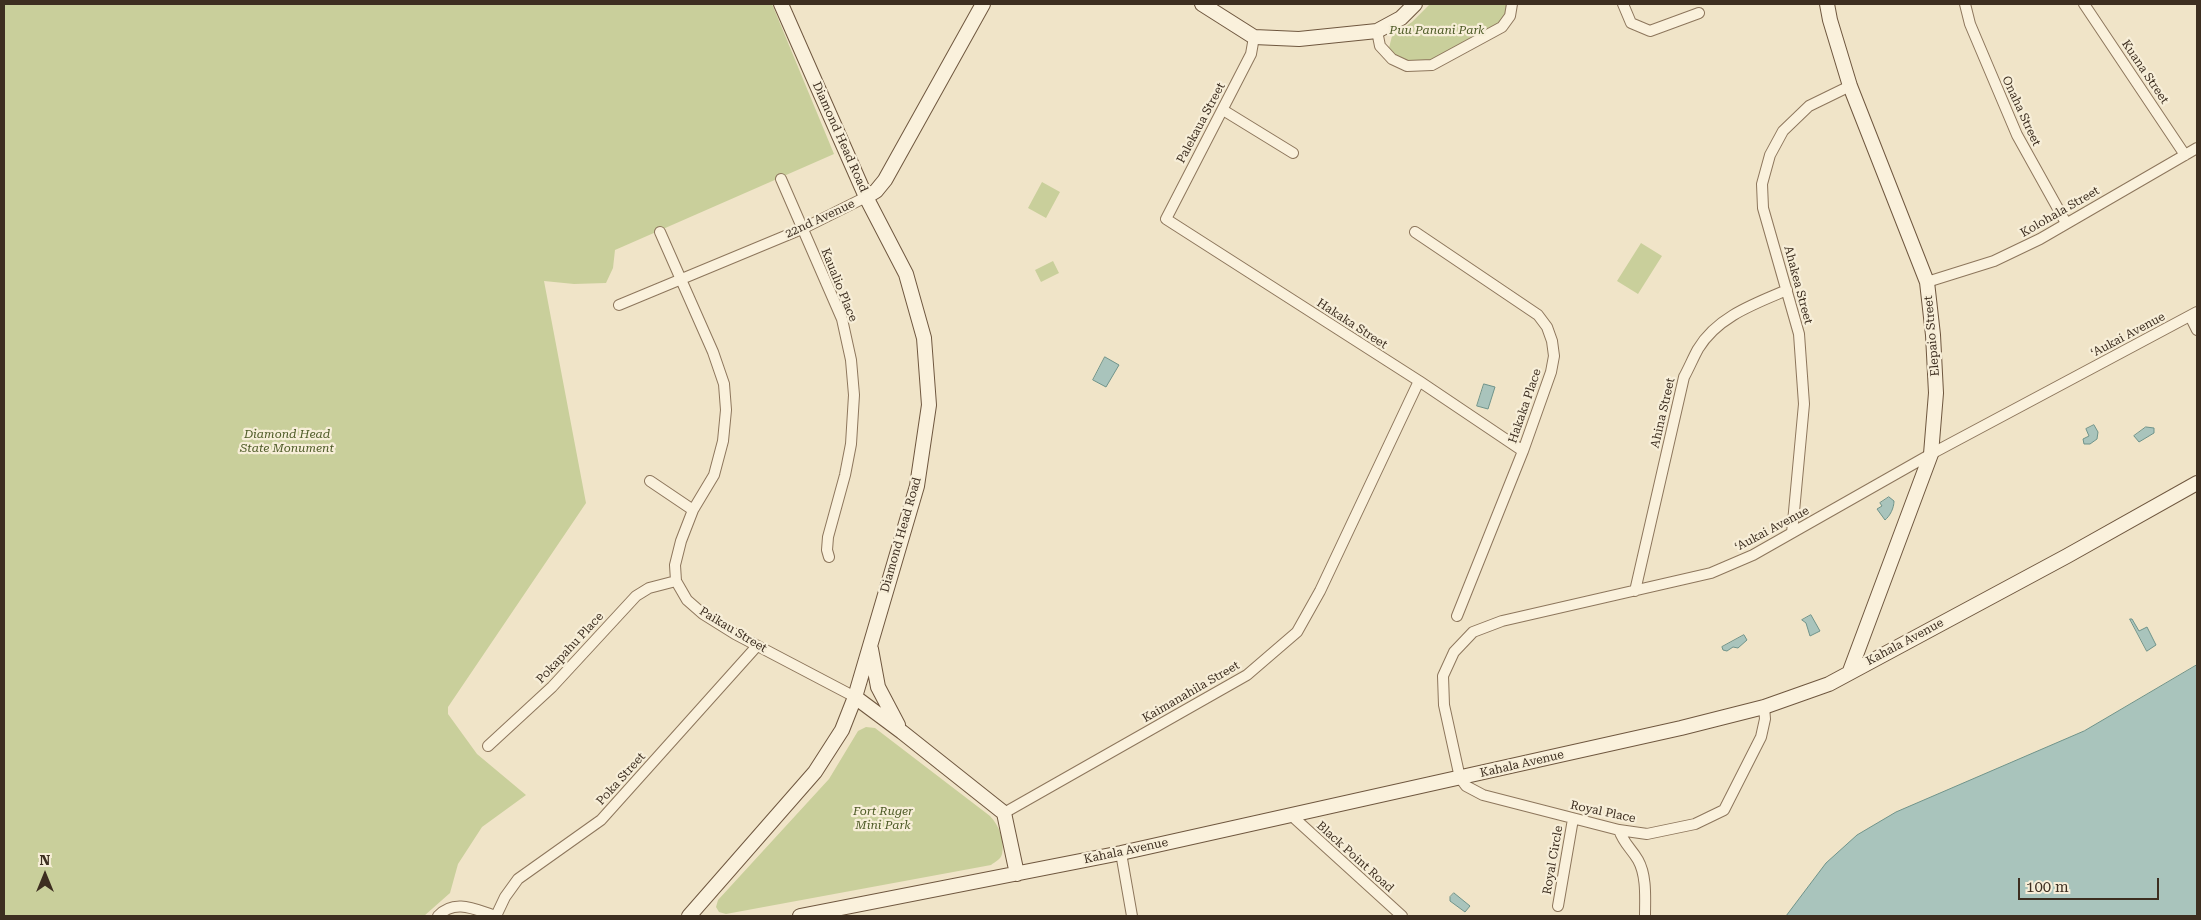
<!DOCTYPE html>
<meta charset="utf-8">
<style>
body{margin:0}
#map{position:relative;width:2201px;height:920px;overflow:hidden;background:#f0e4c8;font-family:"Roboto Serif",serif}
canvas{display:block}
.frame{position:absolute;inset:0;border:5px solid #3d2e20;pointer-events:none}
.north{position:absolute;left:20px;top:850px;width:50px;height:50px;-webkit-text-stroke:4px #f7eed8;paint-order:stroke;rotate:0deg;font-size:14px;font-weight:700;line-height:20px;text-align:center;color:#3d2e20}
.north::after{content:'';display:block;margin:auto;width:18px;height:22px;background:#3d2e20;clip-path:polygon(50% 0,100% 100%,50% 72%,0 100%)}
.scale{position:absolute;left:2018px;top:878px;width:141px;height:22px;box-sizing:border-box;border:2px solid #3d2e20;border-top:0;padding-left:6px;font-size:15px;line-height:18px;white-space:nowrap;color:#3d2e20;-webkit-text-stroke:4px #f7eed8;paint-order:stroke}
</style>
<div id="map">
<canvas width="2201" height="920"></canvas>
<div class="frame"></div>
<div class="north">N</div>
<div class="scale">100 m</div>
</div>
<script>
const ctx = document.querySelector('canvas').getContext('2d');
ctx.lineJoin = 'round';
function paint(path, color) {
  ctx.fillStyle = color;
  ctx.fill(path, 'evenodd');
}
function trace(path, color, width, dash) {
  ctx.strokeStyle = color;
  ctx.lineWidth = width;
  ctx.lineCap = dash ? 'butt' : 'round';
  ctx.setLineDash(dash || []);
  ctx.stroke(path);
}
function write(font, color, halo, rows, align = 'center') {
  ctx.font = font + ' "Roboto Serif",serif';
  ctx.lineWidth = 4.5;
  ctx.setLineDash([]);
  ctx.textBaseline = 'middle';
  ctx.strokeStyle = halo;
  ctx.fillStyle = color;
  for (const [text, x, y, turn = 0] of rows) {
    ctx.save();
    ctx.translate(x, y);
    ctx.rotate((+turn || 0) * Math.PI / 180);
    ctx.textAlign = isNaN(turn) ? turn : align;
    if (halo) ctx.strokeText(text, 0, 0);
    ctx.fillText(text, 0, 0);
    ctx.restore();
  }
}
paint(new Path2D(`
 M4,4H772L834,154L615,250L613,268L606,283L574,284L544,281L586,503L448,707V714L477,754L526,795L482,827L458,864L450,893L424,916H4Z
 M1430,4H1509L1501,24L1428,62L1413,63L1393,54L1389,48L1392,36L1412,22Z
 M1042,182L1060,192L1046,218L1028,208Z
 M1641,243L1662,256L1638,294L1617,281Z
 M1053,261L1059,273L1041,282L1035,270Z
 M866,727L875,728L990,816C999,825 1005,841 1002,854C1001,859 995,862 991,865L726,914L719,912L716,907L718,900L829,779L858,731Z`), '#c9cf9b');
const water = new Path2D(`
 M1105,357L1119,365L1106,387L1093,380Z
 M1484,384L1495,387L1488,409L1477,406Z
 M2094,425L2098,432L2097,439L2090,444H2084L2083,439L2089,436L2086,429Z
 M2146,427L2154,428V433L2139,442L2134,436Z
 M1889,497L1894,501C1894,508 1890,516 1885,520L1877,509L1882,506L1880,503Z
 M1811,615L1820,631L1810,636L1806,623L1802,620Z
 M2130,619H2132L2139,631L2147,627L2156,645L2147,651Z
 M1744,635L1747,640L1738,648L1733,647L1727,651L1723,650L1722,647Z
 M2197,665V916H1786L1826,863L1857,835L1896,812L2084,731Z
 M1454,893L1470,906L1465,912L1450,901V897Z`);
paint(water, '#a9c4bc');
trace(water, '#6f938a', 1);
const street = new Path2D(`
 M1623,4L1631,23L1650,31L1699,13
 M1965,4L1970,24L2017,135L2066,223
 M2084,4L2185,155
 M1377,31L1380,46L1392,59L1407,66L1432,65L1502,27L1510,16L1512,4
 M1254,37L1251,54L1166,219L1419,381L1523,451
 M1223,110L1293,153
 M781,179L842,319L851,360L854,395L851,444L845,475L828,537L827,550L829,557
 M660,232L713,352L724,384L726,410L723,441L714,475L693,510L681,541L675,565L676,581L687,600L703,614L735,634L855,697
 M1415,232L1538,315L1547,327L1552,341L1554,356L1551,372L1523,451L1457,616
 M1927,282L1994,261L2040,239L2197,148
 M619,305L802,229L866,197
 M2190,316L2197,330
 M650,481L693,510
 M1792,533L1804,404L1799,334L1763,208L1762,184L1770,155L1783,131L1809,106L1850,86
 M1635,591L1684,377C1689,368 1693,358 1698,349C1717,317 1754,304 1787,290
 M1764,707L1765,719L1761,737L1724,810L1695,824L1647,834L1619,830L1483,795L1466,786L1460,778L1444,705L1443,676L1454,652L1473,632L1502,621L1711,573L1753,555L1931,454L2197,312
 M488,746L552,687L636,596L649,588L676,581
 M1004,813L1247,675L1297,632L1320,591L1419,381
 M1292,816L1402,916
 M1619,830C1624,844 1631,848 1638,860C1647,876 1645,899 1645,916
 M1121,853L1132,916
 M1558,906L1573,819
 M438,916C455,898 476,910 496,916
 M496,916L505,897L518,879L601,820L757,646`);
const secondary = new Path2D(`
 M1202,4L1254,37L1299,39L1377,31L1401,18L1415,4
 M1827,4L1830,20L1850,86L1927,282L1933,335L1936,393L1931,454L1850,671
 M866,197L876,191L885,180L983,4
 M871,649L878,687L898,725
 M855,697L902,732L1004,813L1017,874
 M689,916L815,772L842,730L855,697L917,486L929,405L924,338L906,274L866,197L781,4
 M800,916L1121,853L1681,728L1764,707L1829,684L2067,556L2197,483`);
trace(street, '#8d765c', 12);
trace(secondary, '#6f573f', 16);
trace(street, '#faf1dc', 10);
trace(secondary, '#faf1dc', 14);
write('italic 12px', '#4d5a26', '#f7eed8', [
 ["Puu Panani Park",1437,30],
 ["Diamond Head",287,434],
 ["State Monument",287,448],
 ["Fort Ruger",883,811],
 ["Mini Park",883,825]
]);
write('12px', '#3d2e20', '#f7eed8', [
 ["Kuana Street",2145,72,56],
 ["Onaha Street",2021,111,65],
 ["Palekaua Street",1201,123,-62],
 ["Diamond Head Road",840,137,66],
 ["Kolohala Street",2060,212,-30],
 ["22nd Avenue",820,219,-25],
 ["Kaualio Place",839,285,68],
 ["Ahakea Street",1798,285,75],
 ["Hakaka Street",1352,324,33],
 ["ʻAukai Avenue",2128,335,-28],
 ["Elepaio Street",1932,336,-95],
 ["Hakaka Place",1525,406,-71],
 ["Ahina Street",1663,413,-77],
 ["ʻAukai Avenue",1772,529,-28],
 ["Diamond Head Road",901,535,-74],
 ["Paikau Street",733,630,31],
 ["Kahala Avenue",1905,642,-28],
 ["Pokapahu Place",570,648,-47],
 ["Kaimanahila Street",1191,692,-30],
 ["Kahala Avenue",1522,764,-13],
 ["Poka Street",621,779,-48],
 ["Royal Place",1603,812,12],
 ["Kahala Avenue",1126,851,-12],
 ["Black Point Road",1355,857,42],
 ["Royal Circle",1553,860,-80]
]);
</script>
